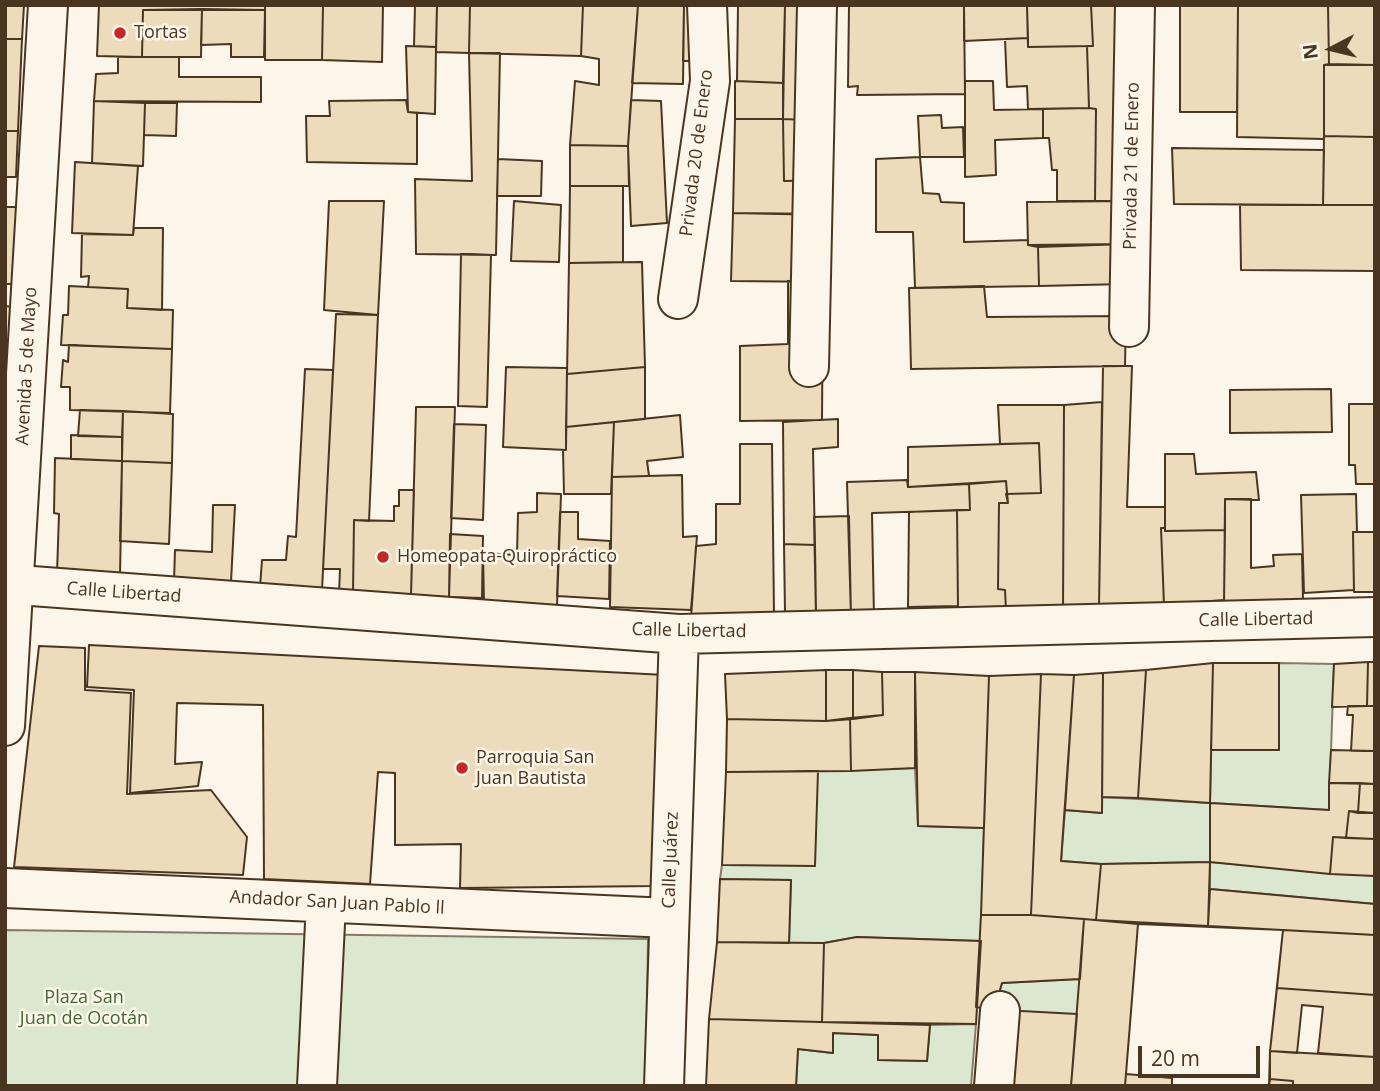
<!DOCTYPE html>
<meta charset="utf-8">
<style>
body{margin:0}
#map{position:relative;width:1380px;height:1091px;overflow:hidden;background:#fbf6e9;font-family:"Open Sans",sans-serif}
canvas{display:block}
.frame{position:absolute;inset:0;border:7px solid #4a3520;pointer-events:none}
.north{position:absolute;left:1296px;top:14px;width:70px;height:70px;-webkit-text-stroke:5px #fbf6e9;paint-order:stroke;rotate:263deg;font-size:19px;font-weight:700;line-height:28px;text-align:center;color:#4a3520}
.north::after{content:'';display:block;margin:auto;width:24px;height:32px;background:#4a3520;clip-path:polygon(50% 0,100% 100%,50% 72%,0 100%)}
.scale{position:absolute;left:1138px;top:1046px;width:122px;height:32px;box-sizing:border-box;border:4px solid #4a3520;border-top:0;padding-left:9px;font-size:21px;line-height:24px;white-space:nowrap;color:#4a3520;-webkit-text-stroke:5px #fbf6e9;paint-order:stroke}
</style>
<div id="map">
<canvas width="1380" height="1091"></canvas>
<div class="frame"></div>
<div class="north">N</div>
<div class="scale">20 m</div>
</div>
<script>
const ctx = document.querySelector('canvas').getContext('2d');
ctx.lineJoin = 'round';
function paint(path, color) {
  ctx.fillStyle = color;
  ctx.fill(path, 'evenodd');
}
function trace(path, color, width, dash) {
  ctx.strokeStyle = color;
  ctx.lineWidth = width;
  ctx.lineCap = dash ? 'butt' : 'round';
  ctx.setLineDash(dash || []);
  ctx.stroke(path);
}
function write(font, color, halo, rows, align = 'center') {
  ctx.font = font + ' "Open Sans",sans-serif';
  ctx.lineWidth = 5;
  ctx.setLineDash([]);
  ctx.textBaseline = 'middle';
  ctx.strokeStyle = halo;
  ctx.fillStyle = color;
  for (const [text, x, y, turn = 0] of rows) {
    ctx.save();
    ctx.translate(x, y);
    ctx.rotate((+turn || 0) * Math.PI / 180);
    ctx.textAlign = isNaN(turn) ? turn : align;
    if (halo) ctx.strokeText(text, 0, 0);
    ctx.fillText(text, 0, 0);
    ctx.restore();
  }
}
const green = new Path2D(`
 M1279,663L1334,664L1329,810L1211,803L1210,862L1375,876V904L1210,889V862L1101,864L1061,861L1065,810L1102,813V797L1210,803L1211,750H1279Z
 M915,768L918,826L984,828L981,941L857,937L824,943H789L791,880L720,879L722,865L818,771Z
 M5,930L648,939L646,1086H5Z
 M1080,979L1077,1015L994,1010L1002,983Z
 M976,1024L971,1086H796L798,1049L833,1053V1033L878,1035V1060L927,1061L930,1025Z`);
paint(green, '#dce7d0');
trace(green, '#887966', 2);
const building = new Path2D(`
 M5,5H24L22,39H5Z
 M99,5H265V10H143L142,57L97,56Z
 M265,5H323L322,60H265Z
 M323,5H383L382,62L322,60Z
 M415,5H437L436,47L414,46Z
 M437,5H470L469,53L436,52Z
 M470,5H583L581,56L469,53Z
 M583,5H638L628,146L570,145L575,81L599,85V59L581,56Z
 M638,5H684L683,84L632,83Z
 M684,5H706L708,61H683Z
 M738,5H785L783,83L737,81Z
 M785,5H829L830,121L783,119Z
 M849,5H964L965,94L857,95L858,86L848,87Z
 M964,5H1027L1028,38L964,41Z
 M1027,5H1091L1093,46L1028,47Z
 M1091,5H1132L1127,201H1095L1096,109L1089,108L1087,46H1093Z
 M1180,5H1238L1237,112H1180Z
 M1238,5H1328L1329,64L1324,65V139L1237,137Z
 M1328,5H1375V65L1329,64Z
 M202,9L201,57H142L143,10Z
 M202,9L265,10L264,57H231V44L201,45Z
 M1028,38V47L1087,46L1089,108L1028,109L1027,86L1007,87L1005,39Z
 M5,39H22L18,131H5Z
 M406,46L436,47L435,114L408,112Z
 M469,53H500L496,255L416,254L415,179L472,181Z
 M118,57H179V77H261V102L94,101L96,74L118,73Z
 M1324,65H1375V137L1324,136Z
 M735,81L783,83V119H735Z
 M965,81H993L994,110L1043,109V138L995,140L996,175L965,177Z
 M406,100L408,112L417,113V164L307,162L306,116H330L329,101Z
 M631,100L661,101L667,223L631,226L628,146Z
 M94,101L145,103L143,166L92,163Z
 M145,103H177L176,136L144,135Z
 M1089,108L1096,109L1095,201H1057V170H1052L1049,138H1043V109Z
 M941,115L942,128L963,127L964,157H920L918,116Z
 M735,119H783L784,181L828,180L827,215L733,213Z
 M783,119L830,121L828,180L784,181Z
 M5,131H18L16,177H5Z
 M1324,136L1375,137V205H1323Z
 M570,145L628,146L629,186H570Z
 M1172,148L1324,150L1323,205L1174,204Z
 M920,157L923,193L939,194L941,202L964,203V242L1028,240V245L1038,247L1039,286L915,288L913,232H876V159Z
 M498,159L542,161L541,196H497Z
 M75,162L138,166L133,235L72,233Z
 M570,186H623V262L569,263Z
 M329,201H384L378,315L324,310Z
 M514,201L561,205L559,262L511,261Z
 M1127,201L1126,244L1028,245L1027,202Z
 M1240,205H1375V271L1241,270Z
 M5,207H19L14,284H5Z
 M733,213L830,214V282L731,281Z
 M134,228H163L162,310L127,308L128,289L88,287L89,276L81,277L82,234L133,235Z
 M1126,244L1125,284L1039,286L1038,247Z
 M461,254L491,255L487,407L458,406Z
 M642,262L645,367L567,374L569,263Z
 M788,281L823,282L822,420L740,421V346L788,344Z
 M69,286L128,289L127,308L173,310L172,349L61,345L63,315H68Z
 M984,286L987,317L1126,316L1125,366L911,369L909,288Z
 M5,306L13,307L10,357H5Z
 M336,314L378,315L369,521L354,520L353,593L339,594L340,569H323Z
 M69,345L172,349L170,413L70,410V387H61L63,360L68,362Z
 M1103,366H1132L1127,507H1165V528H1161L1164,605L1099,607Z
 M506,367L567,368L566,450L503,447Z
 M645,367V419L566,427L567,374Z
 M305,369L333,370L322,590L260,587L262,560H286L288,536L296,537Z
 M1331,389L1332,432L1230,433V390Z
 M1102,402L1099,607L1063,611L1064,405Z
 M1349,404H1375V484H1356L1355,465H1349Z
 M998,405H1064L1063,611L1006,610L1005,590L998,589L999,503H1008L1006,494L1041,493L1039,443L1000,444Z
 M416,407H455L449,597L411,595Z
 M80,410L123,411L122,437L78,436Z
 M123,411L173,414L172,463L122,461Z
 M680,415L683,457L647,461L649,476L612,477L614,422Z
 M838,419V447L813,449L815,545L784,544L783,422Z
 M614,422L611,494H564L563,450H566V427Z
 M454,424L486,425L483,520L451,518Z
 M71,435L122,437V461L71,459Z
 M1039,443L1041,493L1007,494L1006,481L908,487V447Z
 M740,444H772L774,614L691,618L696,546L716,544V504H740Z
 M1165,454H1194L1196,474L1256,472L1259,500L1225,499V530L1165,531Z
 M55,458L122,461L120,577L57,573L59,514L54,513Z
 M122,461L172,463L169,544L120,541Z
 M682,475L683,537L697,536L691,610L610,607L612,477Z
 M907,480L908,487L969,484L970,510L872,513L874,617H851L847,482Z
 M1006,481L1008,503H999L998,589L1005,590L1006,610H958L957,510H970L969,484Z
 M399,490H414L411,595L353,593L354,520L394,521V506H399Z
 M537,493L561,494L557,606L484,603L483,553L517,555L518,513L537,512Z
 M1356,494L1357,532H1353L1354,590L1304,593L1301,495Z
 M1225,499H1251V568L1274,566L1273,555L1302,554L1303,599L1224,607Z
 M213,505H235L231,582L174,581L175,550L212,552Z
 M957,510L958,606L908,607L909,512Z
 M560,512H578V539L610,541L609,599L557,596Z
 M849,516L851,617L816,618L814,517Z
 M1161,528H1165V531L1225,530L1224,600L1164,605Z
 M1353,532H1375V592H1354Z
 M450,534L483,536L482,598L449,597Z
 M784,544L815,545L816,612L785,613Z
 M89,645L665,675L657,886L460,888L461,844L395,845V773L378,772L370,884L264,879L263,705L177,703L175,764L202,762L198,786L130,793L134,690L87,687Z
 M39,646L85,648V690L131,693L127,794L211,790L247,837L243,875L14,867Z
 M1368,662H1375V706H1367Z
 M1368,662L1367,706L1332,707L1334,664Z
 M1213,663L1210,803L1138,798L1146,670Z
 M1213,663H1279V750H1211Z
 M826,670V721L727,719L725,674Z
 M826,670H853V719L826,721Z
 M853,670L882,672L883,715L853,719Z
 M1146,670L1138,798L1102,797L1103,673Z
 M882,672H915V768L851,771L850,718L883,715Z
 M915,672L989,676L984,828L918,826Z
 M1103,673L1102,813L1065,810L1074,675Z
 M1041,674L1031,915H981L989,676Z
 M1041,674L1074,675L1061,861L1101,864L1096,920L1031,915Z
 M1348,706H1375V751H1351L1353,715H1347Z
 M850,718L851,771L726,772L727,719L826,721Z
 M1331,750L1375,751V784L1329,783Z
 M818,771L815,866L722,865L726,772Z
 M1329,783H1360L1358,813L1349,811L1346,838L1333,837L1330,874L1210,862V803L1329,810Z
 M1360,783L1375,784V813H1358Z
 M1349,811L1375,813V839L1346,838Z
 M1333,837L1375,839V876L1330,874Z
 M1210,862L1208,926L1096,920L1101,864Z
 M720,879L791,880L789,943L717,942Z
 M1210,889L1375,904V935L1208,926Z
 M981,915H1031L1084,919L1080,979L1002,983L994,1010L976,1007Z
 M1084,919L1138,924L1125,1086H1071Z
 M1138,924L1283,930L1270,1051L1269,1086H1172V1078L1126,1074Z
 M1138,924L1283,930L1270,1051L1269,1086H1172V1078L1126,1074Z
 M1283,930L1375,935V995L1277,988Z
 M857,937L981,941L976,1024L822,1022L824,943Z
 M717,942L824,943L822,1022L709,1019Z
 M1277,988L1375,995V1057L1318,1053L1323,1007L1302,1005L1297,1053L1270,1051Z
 M1003,1010L1077,1014L1071,1086H1012Z
 M709,1019L930,1025L927,1061L878,1060V1035L833,1033V1053L798,1049L796,1086H706Z
 M1270,1051L1375,1057V1086H1293V1081L1270,1079Z
 M1126,1074L1172,1078V1086H1125Z
 M1270,1079L1293,1081V1086H1269Z`);
paint(building, '#ecdcbc');
trace(building, '#4a3520', 2);
const minor = new Path2D(`
 M678,299L710,81L707,5
 M1129,327L1135,5
 M809,367L817,5
 M5,584L679,634L1375,617
 M5,888L669,918
 M317,1086L326,903
 M664,1086L679,634
 M994,1086L1000,1011`);
const major = new Path2D(`
 M5,726L48,5`);
trace(minor, '#4a3520', 42);
trace(major, '#4a3520', 42);
trace(minor, '#fbf6e9', 38);
trace(major, '#fbf6e9', 38);
for (const [x, y, r, color] of [
 [120,33,7,"#c62828"],
 [383,557,7,"#c62828"],
 [462,768,7,"#c62828"]
]) {
  const dot = new Path2D();
  dot.arc(x, y, r, 0, 2 * Math.PI);
  ctx.fillStyle = color;
  ctx.fill(dot);
  trace(dot, '#fbf6e9', 2.5);
}
write('18px', '#4a3520', '#fbf6e9', [
 ["Tortas",134,33],
 ["Homeopata-Quiropráctico",397,557],
 ["Parroquia San",476,758],
 ["Juan Bautista",476,779]
], 'left');
write('18px', '#4a3520', '#fbf6e9', [
 ["Privada 20 de Enero",697,153,-83],
 ["Privada 21 de Enero",1132,166,-89],
 ["Avenida 5 de Mayo",27,366,-87],
 ["Calle Libertad",124,593,4],
 ["Calle Libertad",1256,620,-1],
 ["Calle Libertad",689,631,1],
 ["Calle Juárez",671,860,-88],
 ["Andador San Juan Pablo ll",337,903,3]
]);
write('18px', '#436837', '#fbf6e9', [
 ["Plaza San",84,998],
 ["Juan de Ocotán",84,1019]
]);
</script>
